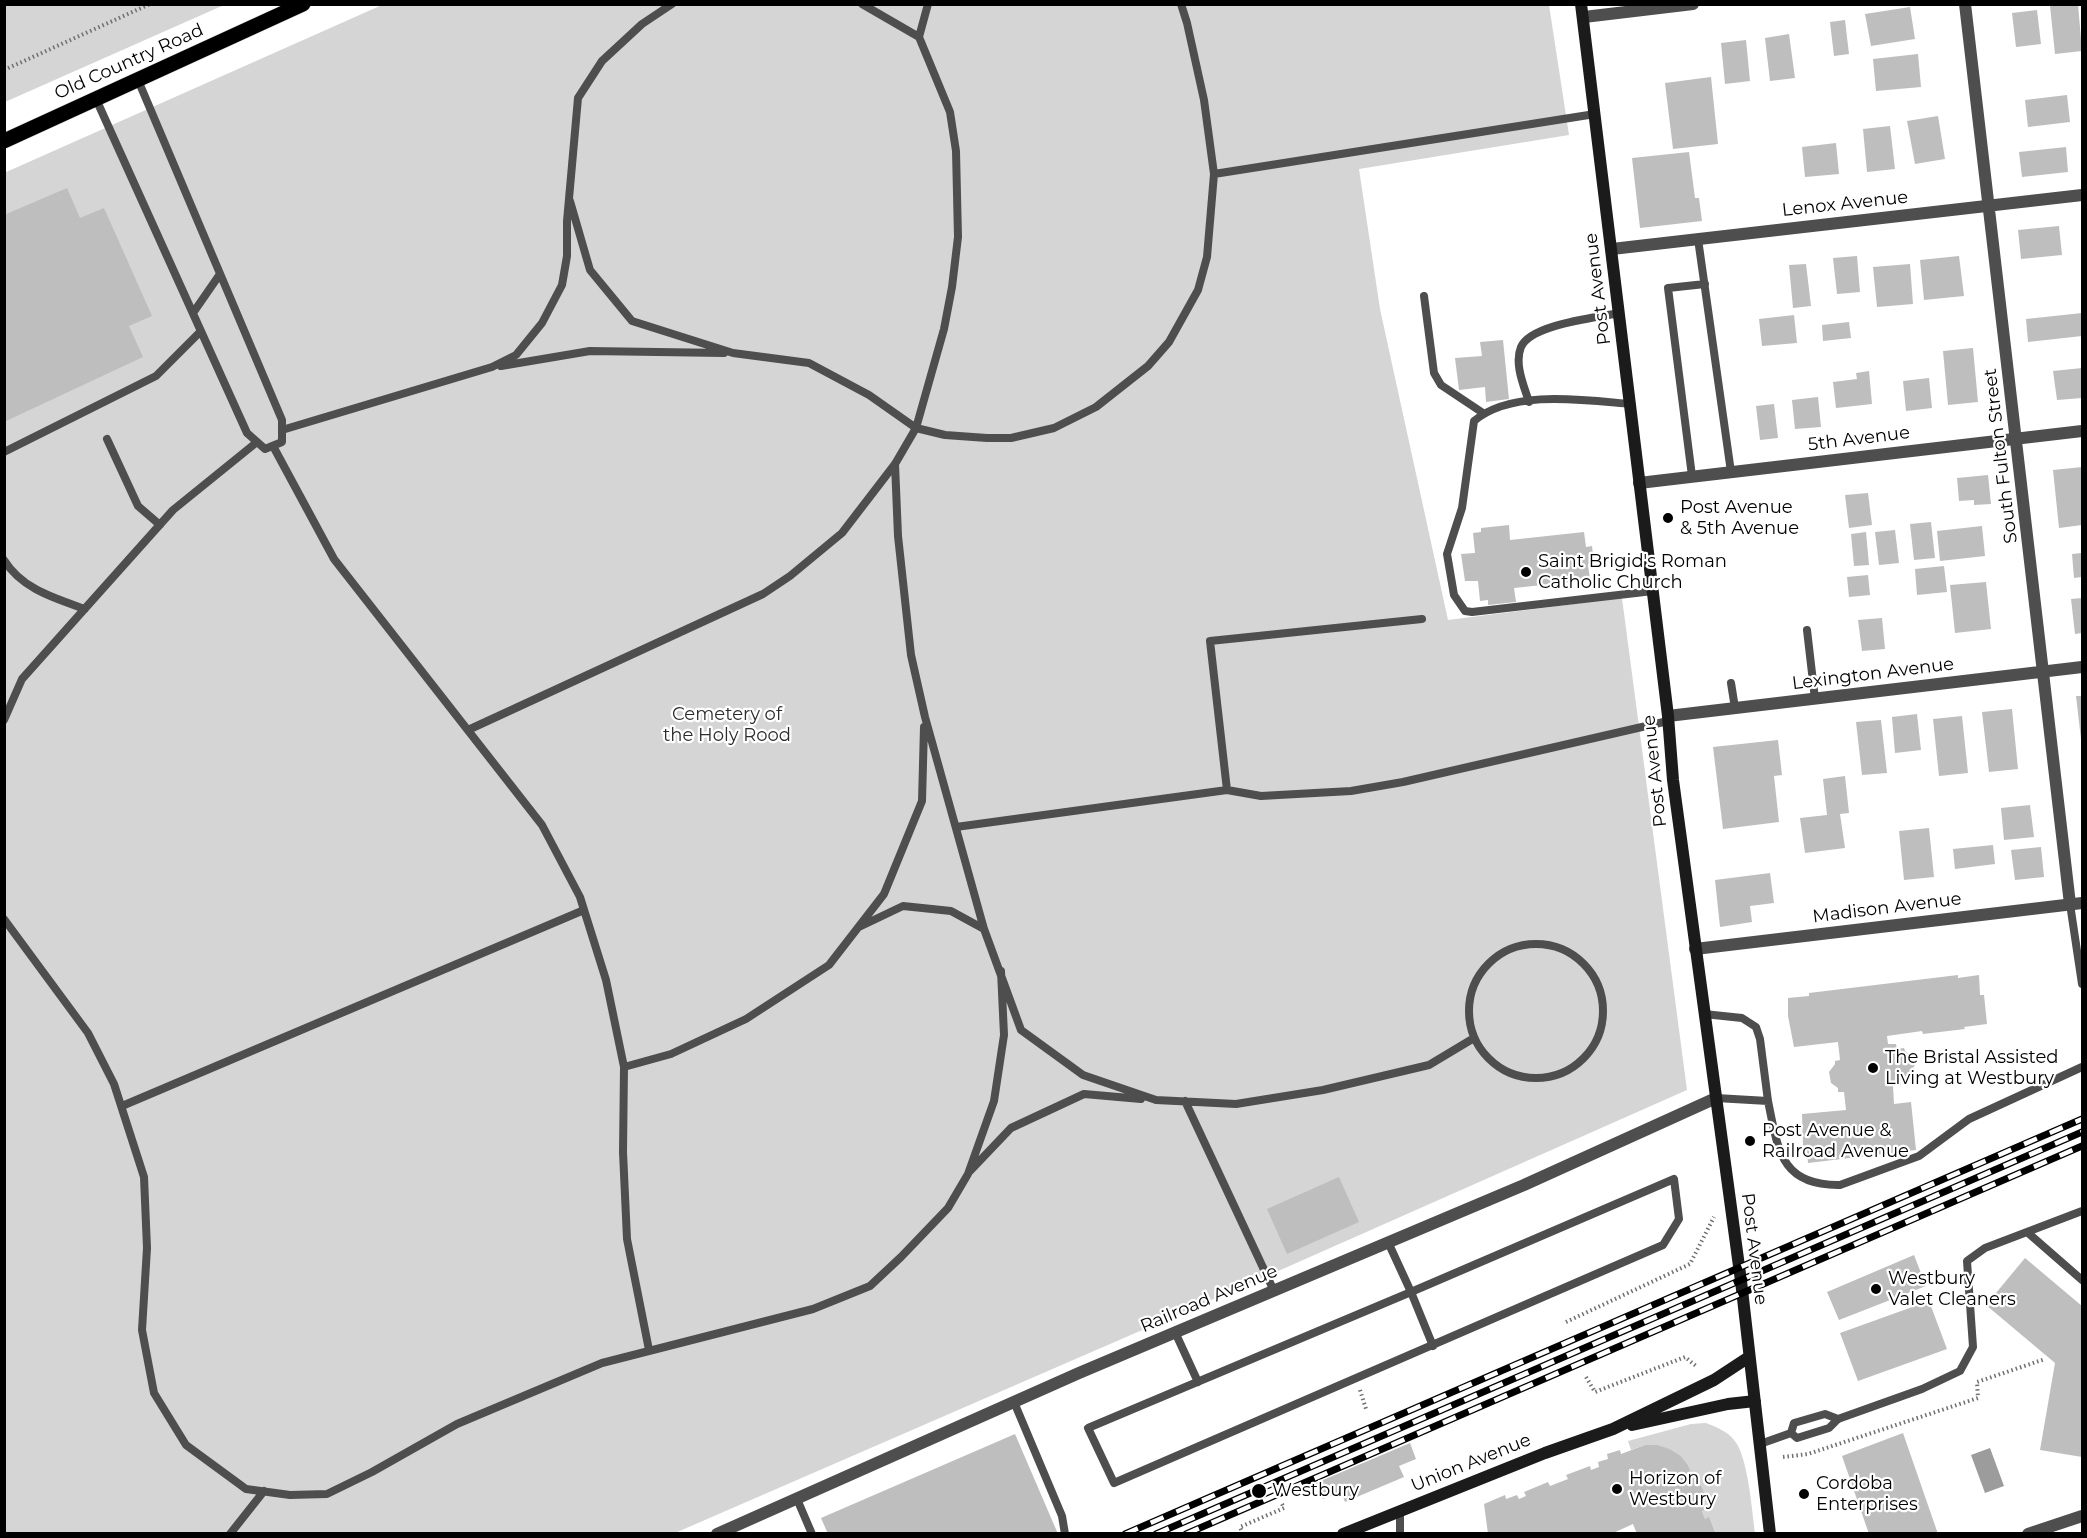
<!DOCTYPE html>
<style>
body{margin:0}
#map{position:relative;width:2087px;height:1538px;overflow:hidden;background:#fff;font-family:Montserrat,sans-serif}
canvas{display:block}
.frame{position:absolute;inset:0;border:6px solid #000;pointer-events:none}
</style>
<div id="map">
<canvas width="2087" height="1538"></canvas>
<div class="frame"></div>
</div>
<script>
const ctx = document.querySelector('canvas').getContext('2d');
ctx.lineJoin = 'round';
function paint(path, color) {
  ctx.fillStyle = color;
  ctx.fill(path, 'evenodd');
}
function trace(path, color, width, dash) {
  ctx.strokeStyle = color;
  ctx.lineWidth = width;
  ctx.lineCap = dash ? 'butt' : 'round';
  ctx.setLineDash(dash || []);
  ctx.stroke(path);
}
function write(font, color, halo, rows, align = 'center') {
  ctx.font = font + ' Montserrat,sans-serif';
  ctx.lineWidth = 4.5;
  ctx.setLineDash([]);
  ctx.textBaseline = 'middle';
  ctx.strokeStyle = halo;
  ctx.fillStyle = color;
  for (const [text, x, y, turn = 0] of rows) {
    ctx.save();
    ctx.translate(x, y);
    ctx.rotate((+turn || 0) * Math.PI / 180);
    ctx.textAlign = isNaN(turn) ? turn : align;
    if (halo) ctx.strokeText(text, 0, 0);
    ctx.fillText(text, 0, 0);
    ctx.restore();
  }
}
paint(new Path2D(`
 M4,5L5,4L224,5L5,102Z
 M382,5H1549L1569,135L1359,169L1380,309L1448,620L1622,598L1687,1090L1285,1268L675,1533H5L4,173Z
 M1706,1423C1716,1427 1727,1431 1734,1440C1748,1455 1752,1512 1755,1533H1716L1709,1518L1705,1519L1702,1511V1499L1706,1497L1701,1485L1697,1486L1688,1465L1681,1456L1670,1449L1645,1445L1631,1450L1628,1441L1691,1424Z`), '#d5d5d5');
paint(new Path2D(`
 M1990,1448L2004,1486L1985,1493L1971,1455Z`), '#9c9c9c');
paint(new Path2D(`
 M2078,4L2082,51L2055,54L2050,6Z
 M1910,7L1915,39L1871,46L1865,14Z
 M2037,10L2041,44L2016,47L2012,13Z
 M1845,20L1849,54L1834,56L1830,22Z
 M1789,34L1795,78L1770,81L1765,38Z
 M1746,40L1750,81L1725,84L1721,43Z
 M1918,54L1921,87L1876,91L1873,59Z
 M1711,77L1718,144L1673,149L1665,83Z
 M2067,95L2070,122L2028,127L2025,100Z
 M1938,116L1945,159L1915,164L1907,121Z
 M1890,126L1895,169L1867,172L1863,129Z
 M1836,143L1839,174L1805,177L1802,147Z
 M2066,147L2068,172L2022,177L2019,152Z
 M1689,152L1695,198H1699L1702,221L1640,228L1632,158Z
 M67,188L80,218L104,208L152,316L129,326L143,357L4,422V215Z
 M2059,226L2062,255L2021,259L2018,230Z
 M1857,256L1860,292L1837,294L1833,258Z
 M1959,256L1964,296L1924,300L1920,260Z
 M1806,264L1811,306L1793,308L1789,265Z
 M1910,264L1913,304L1877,307L1873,267Z
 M2082,313V336L2028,342L2026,319Z
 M1794,315L1797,343L1762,346L1759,319Z
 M1849,322L1851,338L1823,341L1822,325Z
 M1503,340L1509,399L1486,402L1485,387L1459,390L1455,358L1482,356L1480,342Z
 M1973,348L1978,402L1948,405L1943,351Z
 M2082,368V398L2057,400L2053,371Z
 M1869,371L1872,404L1836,408L1833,382L1857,379L1856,373Z
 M1929,378L1932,408L1906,411L1903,381Z
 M1818,397L1821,427L1795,429L1792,400Z
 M1774,404L1778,438L1760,440L1756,406Z
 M2082,467V525L2059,528L2053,470Z
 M1988,475L1991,504L1974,505V500L1959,501L1957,478Z
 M1868,493L1872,525L1849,528L1845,495Z
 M1931,522L1935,558L1914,560L1910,524Z
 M1509,525L1510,540L1584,532L1586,547L1592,546L1594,563L1588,564L1590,580L1514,588L1516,602L1488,605V600L1480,601L1478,581H1465L1461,554L1475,553L1473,533L1481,532V528Z
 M1982,526L1985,556L1940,561L1937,531Z
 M1895,530L1899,563L1879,565L1875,532Z
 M1866,532L1869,565L1854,566L1851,534Z
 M2082,553V577L2074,578L2072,554Z
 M1944,566L1947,592L1917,595L1915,569Z
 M1868,575L1870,595L1849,597L1847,577Z
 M1986,582L1991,629L1955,633L1950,585Z
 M2082,598V633L2075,634L2071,599Z
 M1882,618L1885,649L1862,651L1858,620Z
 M2076,696H2082V739H2081Z
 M2012,709L2018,769L1989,772L1982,712Z
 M1917,714L1921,750L1895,753L1892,717Z
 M1962,716L1968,773L1939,776L1933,719Z
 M1881,720L1887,773L1862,775L1856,722Z
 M1778,740L1782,775L1774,776L1779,822L1723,829L1713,747Z
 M1845,776L1849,813L1840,814L1845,848L1805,853L1800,818L1827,815L1823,779Z
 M2030,805L2034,837L2004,840L2001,808Z
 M1929,828L1934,877L1904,880L1899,831Z
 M1993,845L1995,864L1955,869L1953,849Z
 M2041,847L2044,877L2015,880L2011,850Z
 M1770,873L1774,903L1750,906L1752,922L1720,927L1715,880Z
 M1958,975V978L1979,975L1980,995H1984L1987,1024L1964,1027L1965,1029L1923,1034L1922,1031L1887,1036L1888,1044H1896L1897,1049L1904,1048L1905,1051L1918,1062L1907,1075L1908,1079H1901V1085L1893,1086L1894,1104L1911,1102L1916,1150L1808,1163L1807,1149L1803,1145L1802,1114L1846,1110L1844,1092H1838V1088L1831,1083L1829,1072L1835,1064V1061L1840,1060L1838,1042L1794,1047L1788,1016V998L1809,996V993Z
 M1339,1177L1359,1222L1287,1254L1267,1209Z
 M1914,1255L1926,1286L1839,1320L1827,1292Z
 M2025,1258L2082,1306V1457L2040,1450L2055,1363L1986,1305Z
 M1929,1301L1947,1349L1858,1381L1840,1333Z
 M1903,1433L1938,1534H1869L1842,1456Z
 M1015,1434L1058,1534H828L821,1518Z
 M1410,1443L1416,1459L1399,1466L1404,1477L1345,1502L1341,1492L1323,1499L1316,1483Z
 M1645,1445H1657L1670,1449L1681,1456L1688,1465L1697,1486L1701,1485L1706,1497L1702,1499L1706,1509L1702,1511L1705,1519L1709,1517L1716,1534H1637L1633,1524L1611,1534H1505V1532L1488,1534L1484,1504L1505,1495L1506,1499L1517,1495L1519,1499L1526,1496L1524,1492L1548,1482L1550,1486L1568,1479L1566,1475L1590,1466L1591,1470L1599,1467L1598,1462L1608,1459L1607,1454L1620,1450L1621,1454Z`), '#bebebe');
const primary = new Path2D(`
 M4,141L303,4`);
trace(primary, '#dbdbdb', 16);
trace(new Path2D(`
 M4,70L150,4
 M1566,1322L1690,1264L1714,1217
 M1586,1377L1595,1392L1685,1357L1696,1366
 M1360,1390L1366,1409
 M1783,1457L1808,1454L1978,1398L1977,1382L2045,1359
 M1243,1534L1240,1527L1284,1508L1281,1502`), '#707070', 4, [1.5, 3]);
trace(new Path2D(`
 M862,4L919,37
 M96,99L247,433L265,449L282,442V420L138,80
 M1214,174L1595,114
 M570,201L590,270L632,321L733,353L809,363L869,395L916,428L945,435L987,438H1011L1054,428L1096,407L1148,366L1169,342L1198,290L1207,257L1214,174L1204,100L1187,23L1181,4
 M1698,239L1731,472
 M1424,296L1434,373L1441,385L1483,413
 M193,313L220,274
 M501,366L590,351L724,353
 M1529,402C1524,386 1514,364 1521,347C1531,324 1596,318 1619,313
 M1630,404C1584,400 1512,389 1474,421L1462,508L1447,554L1454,595L1465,611L1472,612L1653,591
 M282,430L492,367L516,355L542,323L562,285L567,256V221L578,98L602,61L642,24L672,4
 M107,439L138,506L160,525
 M273,446L334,559L542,825L580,897L606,980L624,1067L623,1152L627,1239L649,1350
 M4,452L156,376L201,331
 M895,464L898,536L911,655L925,717L984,929L1021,1030L1083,1075L1156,1100L1236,1104L1323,1090L1429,1065L1474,1038
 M1692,476L1668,288L1705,284
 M4,560C22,589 54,598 85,609
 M1807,630L1815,699
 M1731,683L1735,708
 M4,720L22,679L173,510L257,442
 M468,730L763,594L790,576L842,533L895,464L916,428L944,329L952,287L958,237L956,151L950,112L919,37L928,4
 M1227,790L1210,641L1422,619
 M956,827L1227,790L1261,796L1351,791L1403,782L1668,721
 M2070,904L2082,984
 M4,919L88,1033L114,1084L144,1177L147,1248L142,1330L154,1393L186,1445L246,1489L290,1495L327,1494L372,1472L457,1424L602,1363L813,1309L870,1286L901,1257L948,1208L968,1174L994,1101L1004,1035L1001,971
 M859,927L903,906L951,911L984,929
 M1469 1011a67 67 0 1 1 134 0a67 67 0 1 1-134 0Z
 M1704,1014L1742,1018L1756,1027L1760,1039L1768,1101
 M624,1067L671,1054L746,1019L829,965L884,894L922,801L924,727
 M1716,1098L1768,1101C1778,1149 1780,1186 1840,1185L1919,1156L1969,1119L2082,1067
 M1185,1101L1274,1291
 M122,1106L584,910
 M970,1171L1011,1128L1084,1094L1141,1099
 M2027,1232L2082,1280
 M1388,1242L1411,1292L1674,1179L1679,1219L1663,1245L1114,1483L1088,1428L1411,1292L1433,1346
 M1175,1332L1198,1382
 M1014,1402L1062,1516L1065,1534
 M1791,1433L1797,1438L1829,1428L1838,1419L1922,1389L1960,1371L1973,1347L1967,1261L1985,1248L2082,1211
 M1760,1444L1791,1433L1794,1423L1825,1414L1838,1419
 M797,1499L812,1534
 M230,1534L264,1491
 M1400,1534V1510`), '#4e4e4e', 8);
trace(new Path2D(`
 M1965,4L2070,904
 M1584,17L1693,4
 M1612,249L2082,195
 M1639,483L2082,431
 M1668,716L2082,667
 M1695,949L2082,903
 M717,1534L1079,1373L1524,1185L1716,1098
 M2028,1534L2082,1516`), '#4e4e4e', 12);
trace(new Path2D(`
 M1581,4L1668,716L1673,780L1741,1281L1770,1534
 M1632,1425L1728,1404L1755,1401
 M1343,1534L1545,1453L1613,1429L1714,1380L1749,1357`), '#1b1b1b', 12);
trace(primary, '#000', 15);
const rail = new Path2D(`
 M1125,1534L2082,1119
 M1156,1534L2082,1132
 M1186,1534L2082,1146`);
trace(rail, '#000', 7);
trace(rail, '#fff', 4.5, [14]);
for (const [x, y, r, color] of [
 [1668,518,6,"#000"],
 [1526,572,6,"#000"],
 [1873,1068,6,"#000"],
 [1750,1141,6,"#000"],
 [1876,1289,6,"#000"],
 [1617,1489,6,"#000"],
 [1259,1491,8,"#000"],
 [1804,1494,6,"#000"]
]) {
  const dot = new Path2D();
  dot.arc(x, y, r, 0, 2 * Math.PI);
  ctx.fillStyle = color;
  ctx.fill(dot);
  trace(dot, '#fff', 2);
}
write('18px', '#000', '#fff', [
 ["Old Country Road",129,62,-24],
 ["Lenox Avenue",1845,204,-6],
 ["Post Avenue",1598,289,-97],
 ["5th Avenue",1859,439,-7],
 ["South Fulton Street",2001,456,-97],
 ["Lexington Avenue",1873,674,-7],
 ["Post Avenue",1655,771,-96],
 ["Madison Avenue",1887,908,-7],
 ["Post Avenue",1754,1249,83],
 ["Railroad Avenue",1209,1299,-23],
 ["Union Avenue",1471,1463,-22]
]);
write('18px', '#000', '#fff', [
 ["Post Avenue",1680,508],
 ["& 5th Avenue",1680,529],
 ["Saint Brigid's Roman",1538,562],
 ["Catholic Church",1538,583],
 ["The Bristal Assisted",1885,1058],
 ["Living at Westbury",1885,1079],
 ["Post Avenue &",1762,1131],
 ["Railroad Avenue",1762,1152],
 ["Westbury",1888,1279],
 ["Valet Cleaners",1888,1300],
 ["Horizon of",1629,1479],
 ["Westbury",1629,1500],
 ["Cordoba",1816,1484],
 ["Enterprises",1816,1505],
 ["Westbury",1272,1491]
], 'left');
write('18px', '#2c2c2c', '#fff', [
 ["Cemetery of",727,715],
 ["the Holy Rood",727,736]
]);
</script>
